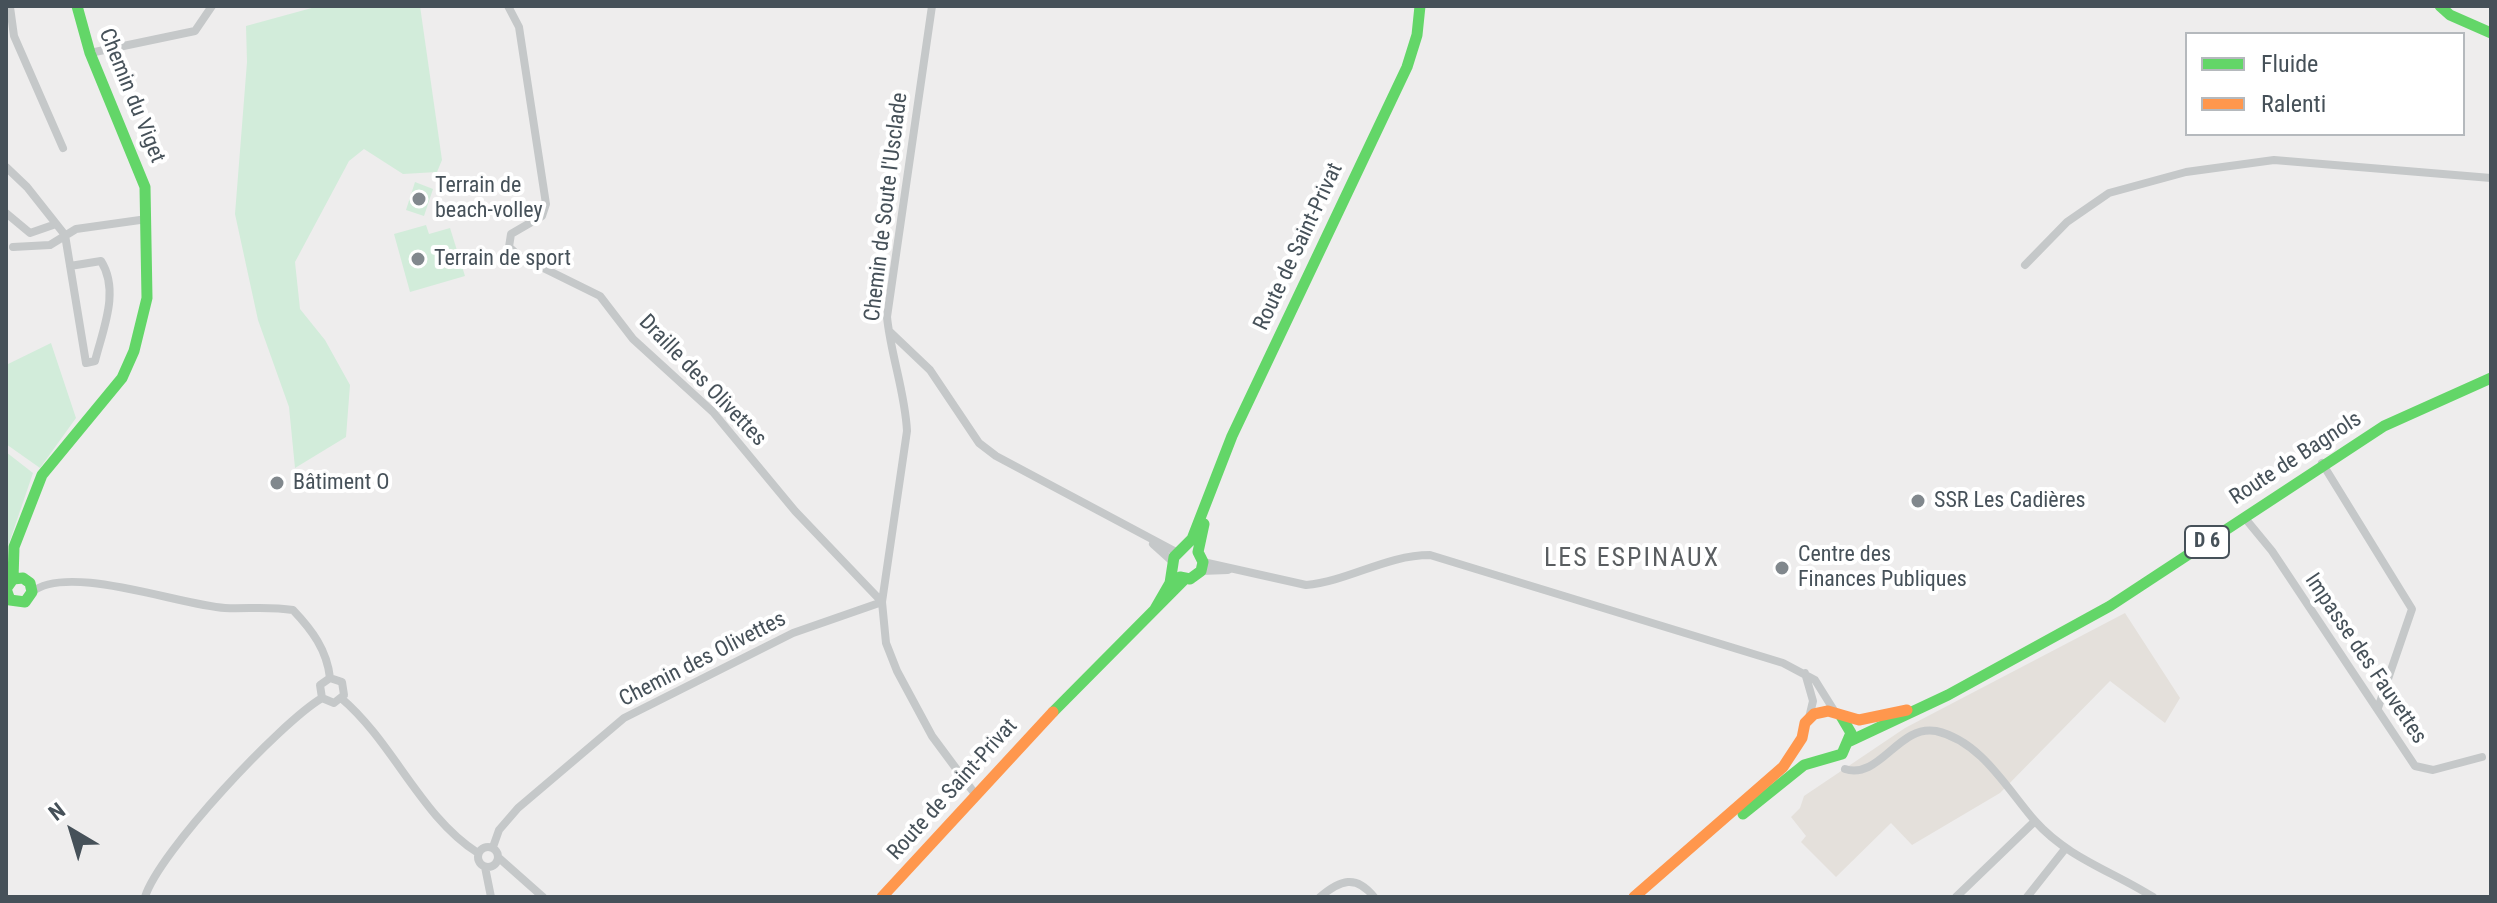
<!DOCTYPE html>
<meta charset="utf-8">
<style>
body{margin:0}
#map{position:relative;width:2497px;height:903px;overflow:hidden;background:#eeeded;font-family:"Roboto Condensed",sans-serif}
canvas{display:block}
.frame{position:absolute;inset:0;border:8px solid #465159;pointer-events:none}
.legend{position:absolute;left:2185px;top:32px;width:280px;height:104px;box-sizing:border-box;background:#fff;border:2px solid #b5b9bd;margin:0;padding:10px 14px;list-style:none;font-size:24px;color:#465159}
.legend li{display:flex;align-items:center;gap:16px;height:40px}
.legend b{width:40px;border:2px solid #b5b9bd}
.north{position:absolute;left:32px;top:791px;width:80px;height:80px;-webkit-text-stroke:6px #fff;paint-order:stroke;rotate:322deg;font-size:22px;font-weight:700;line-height:32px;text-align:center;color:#465159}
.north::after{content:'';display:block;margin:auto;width:28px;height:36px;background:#465159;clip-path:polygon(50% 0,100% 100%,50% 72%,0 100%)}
</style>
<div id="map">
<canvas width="2497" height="903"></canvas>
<div class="frame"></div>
<ul class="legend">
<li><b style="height:10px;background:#63d668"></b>Fluide</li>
<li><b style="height:10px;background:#ff974d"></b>Ralenti</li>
</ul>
<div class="north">N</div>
</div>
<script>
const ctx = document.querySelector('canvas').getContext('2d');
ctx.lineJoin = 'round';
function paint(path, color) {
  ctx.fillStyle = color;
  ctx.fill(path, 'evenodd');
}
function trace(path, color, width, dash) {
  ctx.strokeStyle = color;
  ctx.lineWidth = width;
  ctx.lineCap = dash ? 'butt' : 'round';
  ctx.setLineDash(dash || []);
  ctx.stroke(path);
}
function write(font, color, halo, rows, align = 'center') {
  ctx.font = font + ' "Roboto Condensed",sans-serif';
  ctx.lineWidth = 8;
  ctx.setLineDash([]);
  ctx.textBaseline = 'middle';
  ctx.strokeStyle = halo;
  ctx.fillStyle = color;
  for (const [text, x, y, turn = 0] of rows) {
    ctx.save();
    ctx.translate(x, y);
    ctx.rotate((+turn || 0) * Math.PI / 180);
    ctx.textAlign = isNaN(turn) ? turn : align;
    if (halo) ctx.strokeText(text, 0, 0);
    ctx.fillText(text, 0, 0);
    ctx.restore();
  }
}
paint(new Path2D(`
 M2125,613L2180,698L2165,723L2110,681L2000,793L1912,845L1891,823L1836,877L1801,842L1806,836L1791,817L1800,808L1804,796L1905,728Z`), '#e4e0db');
paint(new Path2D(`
 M319,6H420L442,160L437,172L403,174L364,149L349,161L295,262L300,309L325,340L350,385L346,437L295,468L289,407L258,320L235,214L247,62L246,26Z
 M415,182L433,189L424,216L406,210Z
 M426,225L429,234L450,228L465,276L410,292L394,234Z
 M51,343L76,418L40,468L6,444V365Z
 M6,452L33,473L6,552Z`), '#d2ecda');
trace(new Path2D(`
 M508,6L519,27L546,204L542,216L511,234L509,247L519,256L600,296L633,339L713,412L795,511L882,602L886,643L897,671L932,736L975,794
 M10,7L14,36L63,148
 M90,53L195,31L212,6
 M6,167L27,187L65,235L86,363L95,361C103,329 120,291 101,261L70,266
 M6,213L30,233L56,224
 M13,247L50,245L76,229L147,219
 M2025,265L2067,222L2109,193L2186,172L2274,160L2491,178
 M889,331L930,370L979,443L996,456L1178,553
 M2322,463L2412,609L2378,708
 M2244,517L2272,551L2415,766L2433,770L2482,757
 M1153,544L1173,562
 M1203,562L1306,585C1349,581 1386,555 1430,555L1783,663L1815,680L1835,712
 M1201,571L1228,570
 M32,592C68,563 179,605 225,608C248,609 269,606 293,610C312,630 327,650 330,678
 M1805,673L1813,701L1809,718
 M322,698L334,703L344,695L342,682L330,678
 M322,698L320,685L330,678
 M341,698C394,743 420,816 478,853
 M1845,769C1880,780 1899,724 1936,731C1981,741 2007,789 2035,821C2068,858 2112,871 2153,897
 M478 857a10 10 0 1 1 20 0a10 10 0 1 1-20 0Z
 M493,847L499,830L518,808L624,718L793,633L882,602L907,431C905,392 891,356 887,317L932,6
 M499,858L543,897
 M485,867L491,897
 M145,897C159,852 280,723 322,698
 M1320,897C1340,880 1356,874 1374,897
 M1956,897L2035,821
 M2027,897L2065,849`), '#c5c8c9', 8);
trace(new Path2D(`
 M2440,6L2450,15L2491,33
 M1180,577L1190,579L1201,571L1203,562L1198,552L1204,524
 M13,579L23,578L30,583L32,592L25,602L10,600L6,589L13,579L14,547L42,475L122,378L134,351L147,298L145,187L90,53L77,6
 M1155,609L1170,583L1174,557L1192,539L1232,436L1407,67L1417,35L1420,6
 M1053,712L1185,579
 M1850,741L1948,695L2110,606L2384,426L2491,378
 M1743,814L1804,765L1842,754L1851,733L1841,716`), '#63d668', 11);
trace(new Path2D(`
 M882,897L1053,712
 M1634,897L1783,767L1802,738L1805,723L1814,714L1828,711L1859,720L1907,710`), '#ff974d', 11);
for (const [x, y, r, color] of [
 [419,199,8,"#81888d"],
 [418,259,8,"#81888d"],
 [277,483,8,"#81888d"],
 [1918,501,8,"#81888d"],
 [1782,568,8,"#81888d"]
]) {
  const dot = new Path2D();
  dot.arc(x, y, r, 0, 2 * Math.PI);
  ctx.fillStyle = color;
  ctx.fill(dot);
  trace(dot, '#fff', 3);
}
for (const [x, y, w] of [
 [2207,542,44]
]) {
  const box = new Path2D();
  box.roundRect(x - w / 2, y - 16, w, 32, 6);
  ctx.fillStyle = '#fff';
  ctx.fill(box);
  trace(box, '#465159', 2);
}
write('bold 20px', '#465159', null, [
 ["D 6",2207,542]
]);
write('22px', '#465159', '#fff', [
 ["Chemin du Viget",131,96,68],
 ["Chemin de Soute l'Usclade",887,207,-83],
 ["Route de Saint-Privat",1299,247,-65],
 ["Draille des Olivettes",702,381,46],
 ["Route de Bagnols",2296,459,-33],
 ["Impasse des Fauvettes",2365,659,56],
 ["Chemin des Olivettes",703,660,-27],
 ["Route de Saint-Privat",953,790,-48]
]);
write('22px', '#465159', '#fff', [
 ["Terrain de",435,186],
 ["beach-volley",435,211],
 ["Terrain de sport",434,259],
 ["Bâtiment O",293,483],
 ["SSR Les Cadières",1934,501],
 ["Centre des",1798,555],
 ["Finances Publiques",1798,580]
], 'left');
ctx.letterSpacing = '2px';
write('26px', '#5a5e61', '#fff', [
 ["LES ESPINAUX",1632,559]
]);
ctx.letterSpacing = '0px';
</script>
